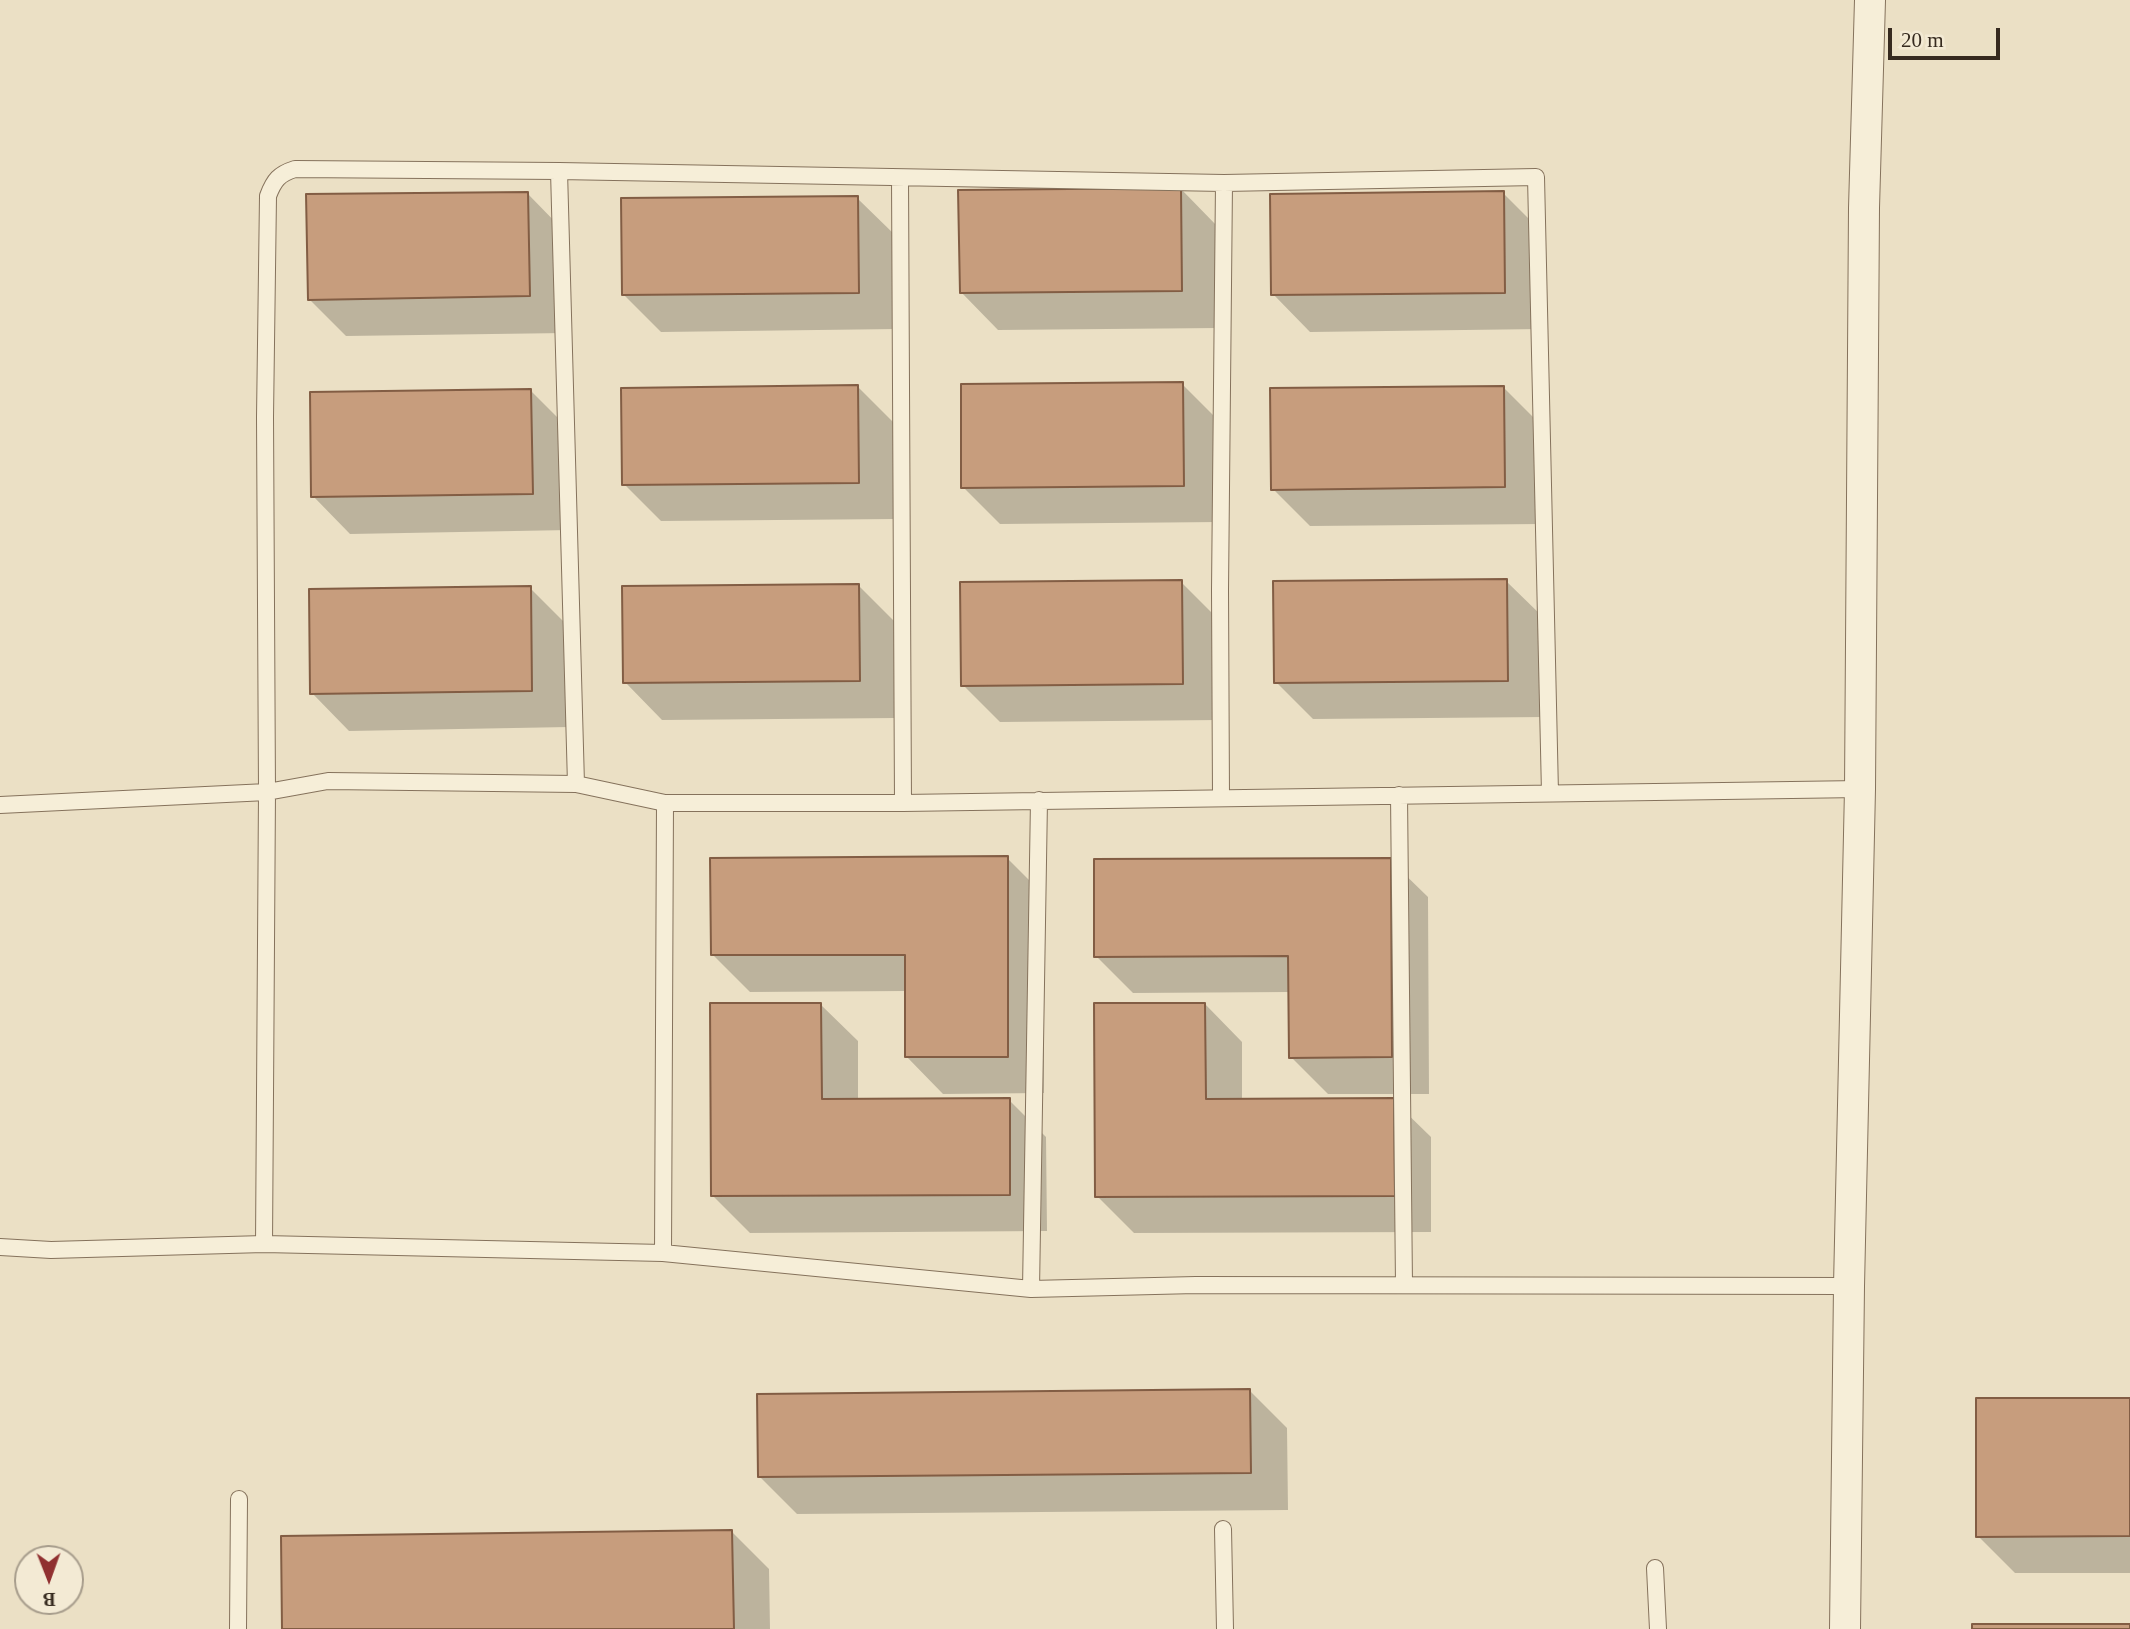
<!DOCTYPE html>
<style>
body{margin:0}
#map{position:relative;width:2130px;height:1629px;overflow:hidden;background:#ebe0c5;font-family:"Times New Roman",serif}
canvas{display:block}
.north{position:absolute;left:14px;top:1545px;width:70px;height:70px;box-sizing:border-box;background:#f3ead4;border:2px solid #a79d8c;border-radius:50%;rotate:179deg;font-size:19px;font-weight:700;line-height:28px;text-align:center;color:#362a1f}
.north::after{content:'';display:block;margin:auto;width:24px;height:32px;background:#903030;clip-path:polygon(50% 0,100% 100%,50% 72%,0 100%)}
.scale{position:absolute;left:1888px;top:28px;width:112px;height:32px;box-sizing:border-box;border:4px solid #362a1f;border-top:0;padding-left:9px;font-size:21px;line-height:24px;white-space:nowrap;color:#362a1f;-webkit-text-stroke:5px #f3ead4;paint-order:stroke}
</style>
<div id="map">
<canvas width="2130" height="1629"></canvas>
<div class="north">B</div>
<div class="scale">20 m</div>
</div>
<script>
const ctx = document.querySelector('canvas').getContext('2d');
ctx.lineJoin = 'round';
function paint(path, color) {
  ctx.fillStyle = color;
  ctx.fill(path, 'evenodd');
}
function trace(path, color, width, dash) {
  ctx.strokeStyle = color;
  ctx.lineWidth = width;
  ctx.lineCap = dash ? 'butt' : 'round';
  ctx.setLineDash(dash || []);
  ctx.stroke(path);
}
paint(new Path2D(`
 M1181,189L1218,227V328L998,330L961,292Z
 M527,193L564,231L566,333L346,336L309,299Z
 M1503,193L1540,230L1541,329L1310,332L1273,294Z
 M857,198L895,235L896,329L661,332L624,295Z
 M1182,384L1219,421L1220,522L1000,524L963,487Z
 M858,387L895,424V519L661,521L624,484Z
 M1504,388L1541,425V524L1310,526L1273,489Z
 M531,391L568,428L570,530L350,534L313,496Z
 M1506,581L1544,618L1545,717L1313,719L1276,682Z
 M1181,582L1218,619L1220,720L1000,722L963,685Z
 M859,586L896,623V718L662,720L625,682Z
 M530,588L567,625L569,727L349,731L312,693Z
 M1007,858L1044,895V1093L943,1094L906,1056V991L750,992L712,954Z
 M1390,860L1428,897L1429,1094H1328L1291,1057L1290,992L1133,993L1096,956Z
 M820,1004L858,1041V1101L1009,1100L1046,1137L1047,1231L750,1233L713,1196Z
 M1205,1004L1242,1042V1101L1393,1100L1431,1137V1232L1134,1233L1097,1196Z
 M1250,1391L1287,1428L1288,1510L797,1514L760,1477Z
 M2130,1400V1573H2015L1978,1536Z
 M732,1532L769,1569L770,1629H284Z`), '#0003');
const building = new Path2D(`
 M1181,188L1182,291L960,293L958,190Z
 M1504,191L1505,293L1271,295L1270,194Z
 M528,192L530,296L308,300L306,194Z
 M858,196L859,293L622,295L621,198Z
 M1183,382L1184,486L961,488V384Z
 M858,385L859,483L622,485L621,388Z
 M1504,386L1505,487L1271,490L1270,388Z
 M531,389L533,494L311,497L310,392Z
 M1507,579L1508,681L1274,683L1273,581Z
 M1182,580L1183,684L961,686L960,582Z
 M859,584L860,681L623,683L622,586Z
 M531,586L532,691L310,694L309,589Z
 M1008,856V1057H905V955H711L710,858Z
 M1391,858L1392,1057L1289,1058L1288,956L1094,957V859Z
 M710,1003H821L822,1099L1010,1098V1195L711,1196Z
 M1094,1003H1205L1206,1099L1394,1098L1395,1196L1095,1197Z
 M1250,1389L1251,1473L758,1477L757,1394Z
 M1976,1398H2130V1536L1976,1537Z
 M732,1530L734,1629H282L281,1536Z
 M1972,1624H2130V1629H1972Z`);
paint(building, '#c79d7d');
trace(building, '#825d44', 2);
const lane = new Path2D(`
 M559,171L576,784
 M900,178L903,803
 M1399,795L1404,1285
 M1221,797L1220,590L1224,183
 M0,805L267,792L328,781L576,784L665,803H903L1860,789
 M264,1244L267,792L265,417L268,196C274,180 279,174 295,169L559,171L1224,183L1536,177L1550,793
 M0,1247L51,1250L264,1244L663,1253L1031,1289L1196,1285L1849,1286
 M663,1253L665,803
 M1031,1289L1039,800
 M1223,1529L1225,1629
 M1655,1568L1658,1629
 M238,1629L239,1499`);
const street = new Path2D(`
 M1845,1629L1849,1286L1860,789L1864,208L1870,0`);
trace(lane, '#85725c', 18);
trace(street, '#85725c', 32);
trace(lane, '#f6eed8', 16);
trace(street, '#f6eed8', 30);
</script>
